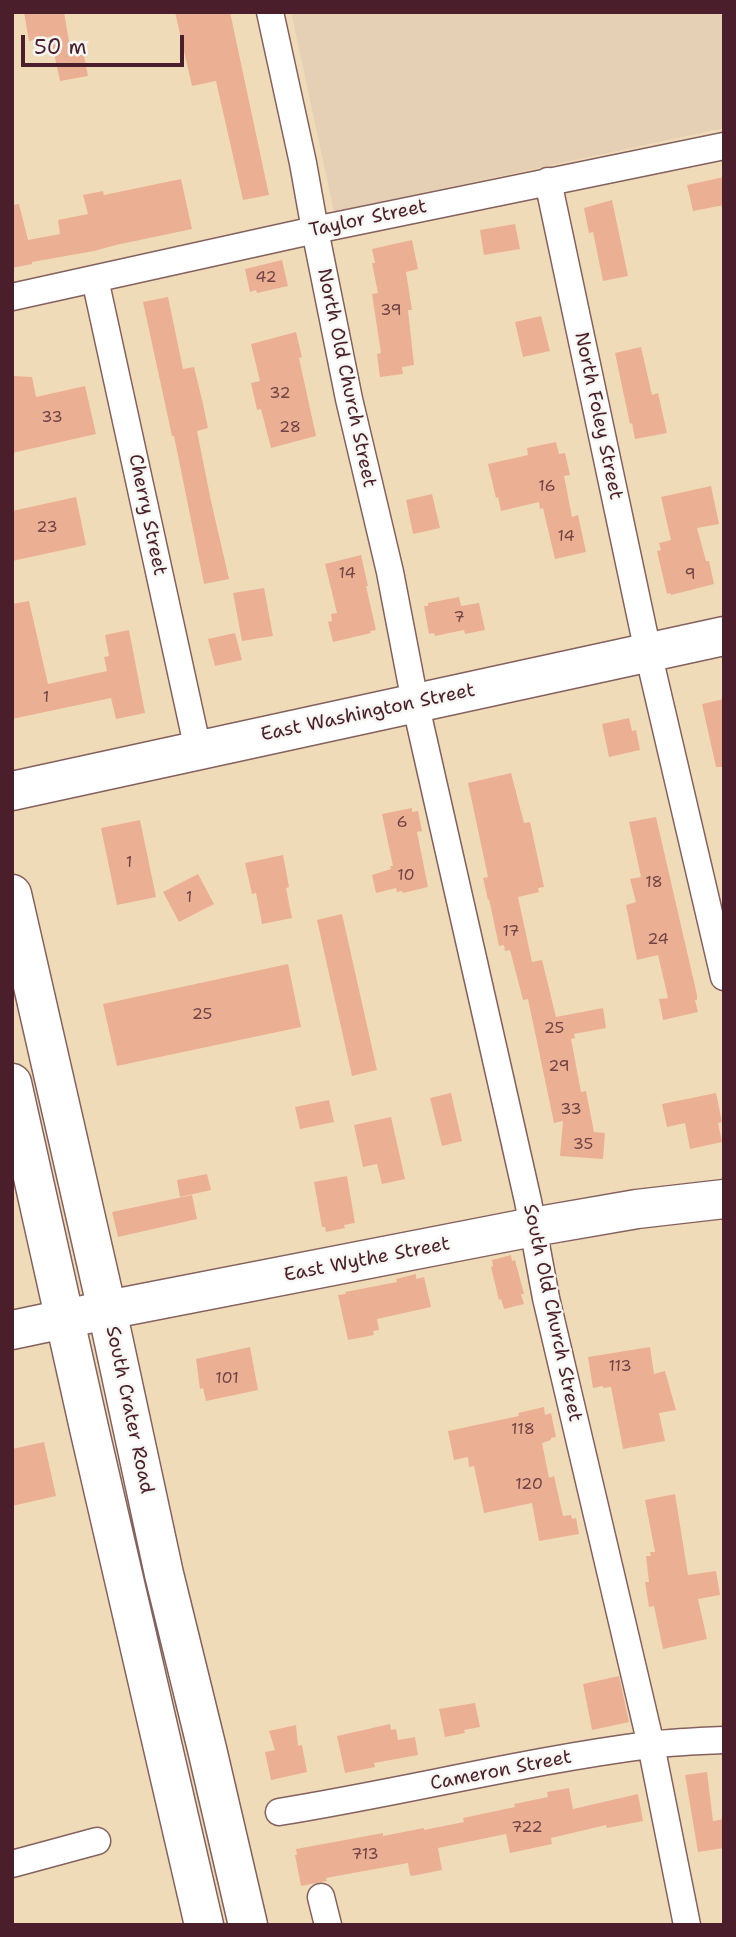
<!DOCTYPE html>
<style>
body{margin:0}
#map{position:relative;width:736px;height:1937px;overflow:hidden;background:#f0dbb9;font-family:"Shantell Sans",sans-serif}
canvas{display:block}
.frame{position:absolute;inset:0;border:14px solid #4a1f2b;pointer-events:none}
.scale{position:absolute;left:21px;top:35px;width:163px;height:32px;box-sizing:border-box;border:4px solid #4a1f2b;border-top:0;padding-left:9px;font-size:21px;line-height:24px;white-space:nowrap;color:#4a1f2b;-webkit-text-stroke:5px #f6f6f2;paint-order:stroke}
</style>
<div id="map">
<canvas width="736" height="1937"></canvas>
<div class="frame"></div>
<div class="scale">50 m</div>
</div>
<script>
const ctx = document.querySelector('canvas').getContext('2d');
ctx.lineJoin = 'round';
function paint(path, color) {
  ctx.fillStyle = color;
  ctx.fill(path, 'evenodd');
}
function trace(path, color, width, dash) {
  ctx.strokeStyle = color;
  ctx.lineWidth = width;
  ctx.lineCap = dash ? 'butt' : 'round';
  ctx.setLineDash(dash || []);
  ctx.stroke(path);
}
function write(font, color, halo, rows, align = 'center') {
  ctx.font = font + ' "Shantell Sans",sans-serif';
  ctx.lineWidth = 5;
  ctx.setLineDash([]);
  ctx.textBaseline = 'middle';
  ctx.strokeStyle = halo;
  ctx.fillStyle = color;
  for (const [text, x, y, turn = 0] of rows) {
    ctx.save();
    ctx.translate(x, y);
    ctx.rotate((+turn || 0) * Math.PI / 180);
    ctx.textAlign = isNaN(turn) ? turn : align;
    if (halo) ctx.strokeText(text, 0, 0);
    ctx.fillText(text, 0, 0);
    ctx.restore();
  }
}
paint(new Path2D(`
 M291,12H724V128L334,212Z`), '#e6d0b5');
paint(new Path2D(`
 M24,12H64L71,53L83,51L88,76L60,81L54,53H52L49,37L29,41Z
 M175,12H230L269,195L243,200L216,81L192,86Z
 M724,177V205L693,211L687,185Z
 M181,179L192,229L116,245L94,251L32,262V264L12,268V205L19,204L28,240L60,234L58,220L88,214L83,195L103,191L104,195Z
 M612,200L628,276L603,281L593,232L589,233L584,208Z
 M515,224L520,249L484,255L480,230Z
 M412,240L418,269L406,272L412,310H408L414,365L402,367L403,374L380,377L377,354L381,353L372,294L378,293L372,263H375L372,249Z
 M282,260L288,286L257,293L256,290L250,292L245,269Z
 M168,297L183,369L194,367L203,404L208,428L197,431L211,501L229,579L204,584L174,436H172L143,302Z
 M541,316L550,351L523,357L515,322Z
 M296,332L302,357L299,358L316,436L271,448L261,409L257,410L251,383L260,381L251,344Z
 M641,347L652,395L658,393L667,433L635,439L632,423L630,424L615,353Z
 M12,376L32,377L36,397L85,386L96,434L12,453Z
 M556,442L559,454L565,453L570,475L564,476L572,517L578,515L586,552L555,559L543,508L540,509L539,502L501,511L498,497L496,498L488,464L528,455L527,448Z
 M711,486L719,524L697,528L706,561H709L714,584L671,595L670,593L667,594L657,551L661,550L659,543L671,540L661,497Z
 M432,494L440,528L413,534L406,500Z
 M76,497L86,545L12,561V511Z
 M361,555L368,586H366L376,630L370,631L371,633L333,642L328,622L332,621L331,614L337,613L325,564Z
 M264,588L273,636L242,641L233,593Z
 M459,597L461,606L479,603L485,630L465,634L464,630L435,636L434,633L429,634L424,606H428V603Z
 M29,601L48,684L107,671L104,657L109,656L105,635L129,630L145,713L116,719L111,698L12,719V604Z
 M235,633L242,660L215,666L208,639Z
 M724,699V767H716L702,704Z
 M629,718L632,731L636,730L640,750L609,757L602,724Z
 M511,773L524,823L530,822L544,887L538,888L539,892L518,897L532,962L542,960L556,1017L603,1008L606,1028L574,1034L575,1038L571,1039L581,1092L586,1091L594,1132L605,1133L603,1159L560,1156L563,1121L554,1123L528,999L523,1000L510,950L505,951L504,945L499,946L489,899L488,900L483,878L488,877L468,783Z
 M412,808V812L418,811L422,831L417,832L428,887L403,893L402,891L397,892L396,888L376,893L372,875L391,869L390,866H393L382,814Z
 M656,817L697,995V1000H695L698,1012L663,1020L659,999L668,998L658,955L637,960L626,905L636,902L630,879L641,877L629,822Z
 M140,820L156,897L117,905L101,828Z
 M283,855L289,887L286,888L292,918L262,924L256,893L252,894L245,863Z
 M198,874L214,904L179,922L163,892Z
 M342,914L377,1070L352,1076L317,920Z
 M288,964L301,1027L117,1066L103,1004Z
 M451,1093L462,1141L442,1146L430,1098Z
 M716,1093L722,1122L718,1123L722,1142L690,1149L685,1123L667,1127L662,1104Z
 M329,1100L334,1122L300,1129L295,1107Z
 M391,1117L405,1179L382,1184L377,1164L363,1167L354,1125Z
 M207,1174L211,1190L180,1197L177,1180Z
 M347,1176L355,1223L344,1225L345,1228L326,1232L325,1227H322L314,1182Z
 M192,1195L197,1219L118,1237L112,1212Z
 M511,1255L512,1261L515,1260L524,1294H521L524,1304L504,1309L501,1299L499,1300L491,1267L493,1266L492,1260Z
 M416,1274V1279L424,1277L431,1307L377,1319L379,1330L373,1331L374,1335L348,1340L338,1295L346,1294L345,1292L397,1282L396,1279Z
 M250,1347L258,1390L206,1401L203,1388L200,1389L196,1359Z
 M650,1347L654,1374L665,1371L676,1410L659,1413L665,1441L623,1449L611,1387L603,1388V1386L593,1388L588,1357Z
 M544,1407L545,1415L551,1413L556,1437L551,1438V1440L542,1443L549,1478L554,1476L563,1516L571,1515L572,1519L576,1518L579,1534L539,1541L532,1503L484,1513L474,1466L469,1467L468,1457L454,1460L448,1431L519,1416L518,1413Z
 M44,1442L56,1496L12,1506V1449Z
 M675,1494L688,1575L716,1571L720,1595L698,1599L707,1639L663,1649L654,1606L649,1607L645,1582H649L646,1556H651L650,1552H655L645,1500Z
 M619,1676L629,1722L592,1730L583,1684Z
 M475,1703L480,1727L464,1730L465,1733L445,1737L439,1709Z
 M390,1724L391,1730L396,1729L398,1740L415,1737L418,1755L374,1763L375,1767L345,1773L337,1736Z
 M296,1725L298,1746L302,1745L307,1772L271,1780L265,1752L275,1750L269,1731Z
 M707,1772L713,1821L724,1819V1848L698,1852L685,1775Z
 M569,1788L573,1809L638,1794L643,1821L607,1828L606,1825L551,1838L552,1844L510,1853L506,1834L438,1848L442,1870L412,1876L410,1875L408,1863L326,1878L327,1881L301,1886L295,1855H297L296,1849L383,1833V1836L424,1828V1830L464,1822L463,1818L515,1807L514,1804L548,1797L547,1792Z`), '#ebb093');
const minor = new Path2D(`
 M270,12L303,163L315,230L349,399L390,572L415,702L528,1201L546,1298L651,1745L687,1925
 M548,181L648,652L724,977
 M95,279L198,750
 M12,297L315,230L724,146
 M279,1812C403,1792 525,1761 649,1745C674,1742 699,1741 724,1740
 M12,1864L97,1841
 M321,1897L328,1925`);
const primary = new Path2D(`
 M12,894L107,1310L164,1574L207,1749L248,1925
 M12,1083L89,1428L204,1925`);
const trunk = new Path2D(`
 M12,791L724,636
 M12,1330L107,1310L533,1227L637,1209L724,1199`);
trace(minor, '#84615d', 29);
trace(primary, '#84615d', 41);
trace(trunk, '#84615d', 41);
trace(minor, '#fff', 26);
trace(primary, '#fff', 38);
trace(trunk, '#fff', 38);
write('16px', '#724345', null, [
 ["42",266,278],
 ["39",391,311],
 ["32",280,394],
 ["33",52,418],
 ["28",290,428],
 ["16",547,487],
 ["23",47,528],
 ["14",566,537],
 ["14",347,574],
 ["9",690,575],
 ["7",459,618],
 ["1",46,698],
 ["6",402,823],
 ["1",129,863],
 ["10",406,876],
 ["18",654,883],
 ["1",189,898],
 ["17",511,932],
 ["24",658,940],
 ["25",202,1015],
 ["25",554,1029],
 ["29",559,1067],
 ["33",571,1110],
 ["35",583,1145],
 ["113",620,1367],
 ["101",227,1379],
 ["118",523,1430],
 ["120",529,1485],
 ["722",527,1828],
 ["713",365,1855]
]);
write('19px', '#4a1f2b', '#f6f6f2', [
 ["Taylor Street",368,219,-12],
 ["North Old Church Street",346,378,78],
 ["North Foley Street",598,416,78],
 ["Cherry Street",147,515,78],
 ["East Washington Street",368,713,-12],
 ["East Wythe Street",367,1260,-11],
 ["South Old Church Street",552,1313,78],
 ["South Crater Road",129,1410,78],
 ["Cameron Street",501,1771,-11]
]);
</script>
